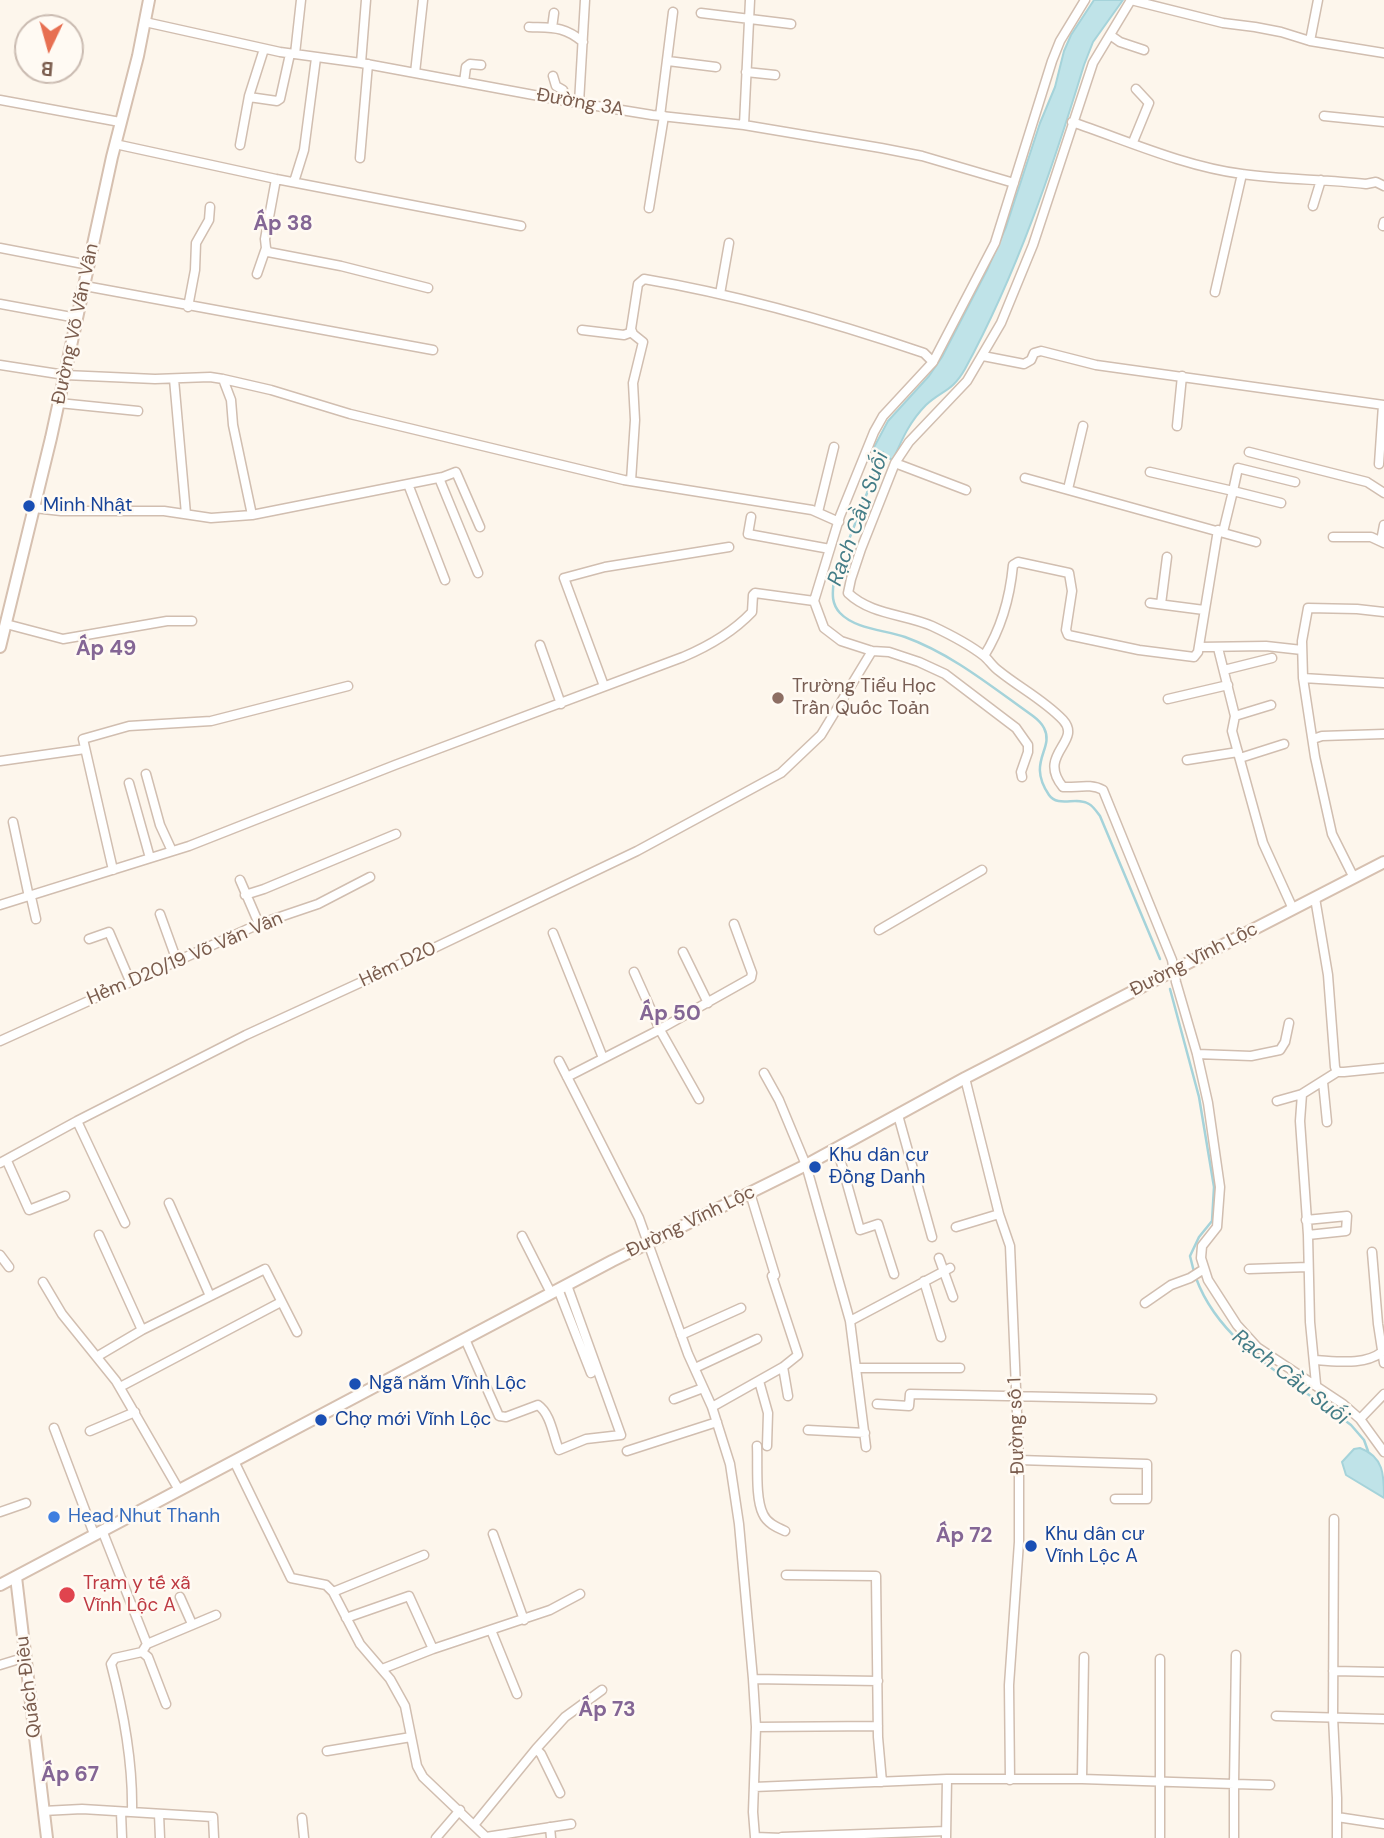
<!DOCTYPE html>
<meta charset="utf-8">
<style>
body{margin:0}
#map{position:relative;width:1384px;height:1838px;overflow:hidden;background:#fdf6ec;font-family:"DM Sans",sans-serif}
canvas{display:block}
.north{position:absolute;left:14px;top:14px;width:70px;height:70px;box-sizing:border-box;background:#fffaf3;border:2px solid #cabbb1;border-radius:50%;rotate:185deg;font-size:19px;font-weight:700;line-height:28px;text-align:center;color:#7a5c4d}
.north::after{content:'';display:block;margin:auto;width:24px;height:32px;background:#e76f51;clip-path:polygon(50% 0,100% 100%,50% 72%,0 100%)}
</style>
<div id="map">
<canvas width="1384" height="1838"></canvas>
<div class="north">B</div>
</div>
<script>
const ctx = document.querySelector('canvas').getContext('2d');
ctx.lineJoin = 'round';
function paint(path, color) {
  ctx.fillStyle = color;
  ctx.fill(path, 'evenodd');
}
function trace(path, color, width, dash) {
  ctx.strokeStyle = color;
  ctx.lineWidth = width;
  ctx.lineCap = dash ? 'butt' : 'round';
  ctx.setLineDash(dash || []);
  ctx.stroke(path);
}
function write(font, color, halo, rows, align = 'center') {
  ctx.font = font + ' "DM Sans",sans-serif';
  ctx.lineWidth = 5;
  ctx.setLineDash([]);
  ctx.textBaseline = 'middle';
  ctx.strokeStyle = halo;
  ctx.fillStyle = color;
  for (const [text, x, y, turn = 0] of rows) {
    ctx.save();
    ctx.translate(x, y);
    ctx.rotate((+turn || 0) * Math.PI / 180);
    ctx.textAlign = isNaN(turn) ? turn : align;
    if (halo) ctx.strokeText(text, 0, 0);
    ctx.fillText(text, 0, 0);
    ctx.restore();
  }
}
const water = new Path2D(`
 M1094,0H1123L1093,42L1084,65C1052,170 1017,273 965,369C952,392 942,390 926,405C910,421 902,439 893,460L872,451L888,421L929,376L942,357L987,270L1006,227L1040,123L1055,87L1064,51L1071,35Z
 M1360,1448C1384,1457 1384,1475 1384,1498L1346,1475L1342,1462L1354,1449Z`);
paint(water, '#bfe3e8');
trace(water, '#a5d3da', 2);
trace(new Path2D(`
 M883,452L834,578C833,591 830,602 840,613C855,629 885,630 905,637C952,654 992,687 1033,716C1037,719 1042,724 1044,728C1055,749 1026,761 1049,795C1058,808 1077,796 1089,804C1093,806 1097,812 1100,816L1160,959
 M1170,989L1199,1097L1214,1187L1212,1221L1199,1237L1190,1256L1194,1272
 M1196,1278C1221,1347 1296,1382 1351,1425L1364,1440L1368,1451`), '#a5d3da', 2.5);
const street = new Path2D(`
 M1131,0L1093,63L1033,245L1001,323L967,381L909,442L895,463L861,549L851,579L848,593C871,615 905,614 932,626C949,634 970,645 984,656C989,660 993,667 999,671C1020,688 1044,700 1063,720C1083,742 1036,754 1063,787C1077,788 1090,783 1103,790L1172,960L1176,982L1197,1054L1208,1103L1220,1187L1217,1227L1202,1246L1201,1258L1208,1280L1237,1325L1257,1347L1343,1404L1360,1419L1384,1452
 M1131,0L1223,23L1255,27L1281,32L1310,41L1384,53
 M701,13L791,24
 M145,22L280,52L361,63L566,101L652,115L744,125L881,148L922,156L1014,183
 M529,27C553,28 564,26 583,42
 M552,28L554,13
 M1110,35L1120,42L1144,50
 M1310,41L1318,0
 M295,54L301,0
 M668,61L716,67
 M361,63L366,0
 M746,72L775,75
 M415,73L423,0
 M553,76L556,86L563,90L566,101
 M464,82L466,67L470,64L481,65
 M249,97L277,101L280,99L290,54
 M0,100L120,122
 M579,103L585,0
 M660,116L673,12
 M1324,116L1384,122
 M1072,122C1128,141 1183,166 1242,174C1283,180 1325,179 1366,184L1376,182L1384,186
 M744,125L750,0
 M1133,142L1149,103L1136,89
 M115,144L276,179L521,226
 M240,145L249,96L264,49
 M360,158L368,64
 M294,182L304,150L316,58
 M1313,206L1321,180
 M649,208L664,116
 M1383,226L1384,222
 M0,248L89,265
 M266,248L268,252L341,266L428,288
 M257,274L266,248L265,239L276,179
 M85,286L433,350
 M1215,292L1242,174
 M720,294L729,243
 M0,304L77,318
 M188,307L195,270L196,243L209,220L210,207
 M582,330L624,335L632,332
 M983,356L1024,364L1031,360L1034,353L1041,351L1096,365L1384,405
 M0,365L65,375L155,379L210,377L223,379L271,390L350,414L624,480L812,510L839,522
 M174,379L186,514
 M223,379L231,400L233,425L252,515
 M59,403L138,411
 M1177,426L1182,376
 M1249,452L1367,482L1384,493
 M895,463L966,490
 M1379,464L1383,405
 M1150,472L1233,491L1238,468L1295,482
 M439,478L478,573
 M1025,478L1256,542
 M631,481L635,420L633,383L643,342L633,334L631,329L638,284L644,279C739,295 833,322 924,353L933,362
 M408,484L445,580
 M1068,489L1083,426
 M34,508L61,511H164L211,518L252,515L443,477L456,472L480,527
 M818,512L834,447
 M751,517L748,534L830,549
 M1223,532L1233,491L1281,503
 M1333,537H1371L1384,543
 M1381,541L1384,525
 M1150,603L1204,610
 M1161,604L1167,557
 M6,624L63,639L167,621H192
 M540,645L561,704
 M1199,647L1266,646L1302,650
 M1218,648L1235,716L1232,731L1263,843L1293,909
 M984,656C1001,629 1010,597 1013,565L1018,562L1069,573L1072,591L1066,630L1068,635L1139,650L1194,657L1198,652L1218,530
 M1224,670L1272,658
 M1303,678L1384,683
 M604,686L564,578L605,567L729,547
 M1168,699L1228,685
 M1235,716L1271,705
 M1313,739L1322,736L1384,734
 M1240,758L1284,744
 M1187,760L1238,752
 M0,761L85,749
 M146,774L160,825L172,851
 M1022,777L1021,772L1028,752V745L1016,728L945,674L919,662L889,652L872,651L841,641L824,628L814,601L840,516L874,432L883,416L933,362L995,243L1052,61L1060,41L1085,0
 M129,783L150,858
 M13,822L29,897
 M113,870L83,739L129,726L211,721L348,686
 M1354,878L1332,834L1315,757L1303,678L1302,641L1308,608L1357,609L1384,612
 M240,880L259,924
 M245,895L264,889L396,834
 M31,897L36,919
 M1315,898L1328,975L1335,1067L1337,1072H1344L1384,1068
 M0,905L189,846L395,765L683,657C709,646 732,633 752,612L753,595L755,593L814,601
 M160,914L177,961
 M879,930L982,870
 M553,933L603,1058
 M89,939L109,932L130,981
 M683,952L708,1003
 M634,972L660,1030L699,1099
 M0,1041L259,924L318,904L370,877
 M1197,1054L1251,1056L1280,1050L1285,1042L1289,1023
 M559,1061L639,1218L688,1354L712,1407L730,1464L739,1524L753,1679L756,1727L753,1812L755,1837L782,1838
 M764,1073L779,1100L806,1165L850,1321L866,1447
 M567,1077L653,1033L751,978L752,973L734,924
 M965,1078L999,1214L1010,1246L1019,1460V1542L1009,1685L1010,1780
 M1323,1082L1327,1122
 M1302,1094L1300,1121L1308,1235L1310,1322L1316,1384
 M1277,1101L1302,1094L1337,1072
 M898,1115L932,1237
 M77,1121L125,1223
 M837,1148L860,1230L878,1224L894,1274
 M7,1161L29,1210L65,1196
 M0,1163L77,1121L246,1035L390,969L637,851L781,773L821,735L872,651
 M169,1203L210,1296
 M1306,1220L1347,1216L1346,1231L1308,1235
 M956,1227L999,1214
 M99,1235L142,1330
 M522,1236L551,1293
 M1372,1252L1378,1324L1384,1363
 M0,1255L9,1267
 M939,1258L953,1297
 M1249,1269L1308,1267
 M924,1281L941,1337
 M43,1282L62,1314L116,1381L179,1490
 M558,1289L591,1373
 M1145,1303L1171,1285L1190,1278L1204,1269
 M850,1321L950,1268
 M681,1335L741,1308
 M465,1339L499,1416L506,1417L538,1405C551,1414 553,1436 559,1450L586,1439L621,1435L567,1285
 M98,1356L142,1330L265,1269L297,1332
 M1314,1360C1336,1361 1364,1366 1382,1352
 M783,1367L788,1396
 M695,1368L757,1339
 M857,1368H960
 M759,1381L768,1413L767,1446
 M120,1387L281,1302
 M674,1399L703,1388
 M877,1404L909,1406L910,1394L1152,1399
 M712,1407L783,1367L798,1355L772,1276L775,1275L750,1193
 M1360,1419L1384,1394
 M54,1428L94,1534
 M808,1430L865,1433
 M90,1431L135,1412
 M757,1446C758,1464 755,1498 763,1514C767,1523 776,1527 785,1531
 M627,1451L717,1422
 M1019,1460L1147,1464V1499H1115
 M234,1461L291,1578L326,1585L333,1592L360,1644L390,1679L405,1706L417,1766L423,1777L487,1838
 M0,1512L26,1503
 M1334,1519L1333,1717L1337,1798V1838
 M102,1530L147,1644L142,1652
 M493,1534L524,1620
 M786,1575L876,1576L878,1737L882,1782
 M333,1592L424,1555
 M180,1597L192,1624
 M346,1618L409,1596L433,1649L550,1610L580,1594
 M491,1630L517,1694
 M147,1644L216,1615
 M1236,1655L1234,1784L1270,1785
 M1160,1659V1838
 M0,1665L26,1657
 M382,1669L433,1649
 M1333,1671L1384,1672
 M753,1679L878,1681
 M1276,1716L1384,1719
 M756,1727L878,1726
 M536,1749L565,1717L602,1690
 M327,1751L411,1737
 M1082,1779L1084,1657
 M754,1787L947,1779H1082L1234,1784V1838
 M43,1811L82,1809L213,1817L214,1838
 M121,1812L122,1838
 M132,1812C133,1761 124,1713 111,1664L115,1658L142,1652L148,1657L166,1704
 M159,1814L160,1838
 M1337,1817L1384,1824
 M302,1818L304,1838
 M474,1825L536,1749L541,1754L560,1793
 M550,1827L551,1838
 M486,1837L571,1824
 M782,1837L946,1831
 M436,1838L460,1810
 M946,1838L947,1779`);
const secondary = new Path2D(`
 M0,647L51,438L112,157L138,56L149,0
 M16,1577L47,1838
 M0,1585L612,1261L806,1165L965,1078L1384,862`);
trace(street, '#d1beb0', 11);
trace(secondary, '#d6c0b0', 14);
trace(street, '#fff', 8);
trace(secondary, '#fff', 10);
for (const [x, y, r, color] of [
 [29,506,7,"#1a4fb4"],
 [778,698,7,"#8d6e63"],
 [815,1167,7,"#1a4fb4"],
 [355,1384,7,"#1a4fb4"],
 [321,1420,7,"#1a4fb4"],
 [54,1517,7,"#3f7fe0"],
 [1031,1546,7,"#1a4fb4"],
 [67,1595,9,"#e0444e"]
]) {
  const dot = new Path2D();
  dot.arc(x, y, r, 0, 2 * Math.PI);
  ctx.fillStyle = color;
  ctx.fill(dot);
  trace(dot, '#fffaf3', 2.5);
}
write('19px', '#7a5c4d', '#fffaf3', [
 ["Đường 3A",580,103,10],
 ["Đường Võ Văn Vân",76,324,-78],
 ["Hẻm D20/19 Võ Văn Vân",185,959,-23],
 ["Đường Vĩnh Lộc",1194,960,-27],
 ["Hẻm D20",398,965,-25],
 ["Đường Vĩnh Lộc",691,1222,-26],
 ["Đường số 1",1017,1426,-92],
 ["Quách Điêu",29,1687,-97]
]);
write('19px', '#164399', '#fffaf3', [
 ["Minh Nhật",43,506],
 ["Khu dân cư",829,1156],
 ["Đồng Danh",829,1178],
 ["Ngã năm Vĩnh Lộc",369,1384],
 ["Chợ mới Vĩnh Lộc",335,1420],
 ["Khu dân cư",1045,1535],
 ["Vĩnh Lộc A",1045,1557]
], 'left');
write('19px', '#785e54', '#fffaf3', [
 ["Trường Tiểu Học",792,687],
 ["Trần Quốc Toản",792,709]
], 'left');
write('19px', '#366cbe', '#fffaf3', [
 ["Head Nhut Thanh",68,1517]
], 'left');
write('19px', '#be3a42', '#fffaf3', [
 ["Trạm y tế xã",83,1584],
 ["Vĩnh Lộc A",83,1606]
], 'left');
write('bold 21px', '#846695', '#fffaf3', [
 ["Ấp 38",283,224],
 ["Ấp 49",106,649],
 ["Ấp 50",670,1014],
 ["Ấp 72",964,1536],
 ["Ấp 73",607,1710],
 ["Ấp 67",70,1775]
]);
write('italic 21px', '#437c86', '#fffaf3', [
 ["Rạch Cầu Suối",859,519,-70],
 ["Rạch Cầu Suối",1290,1378,38]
]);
</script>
